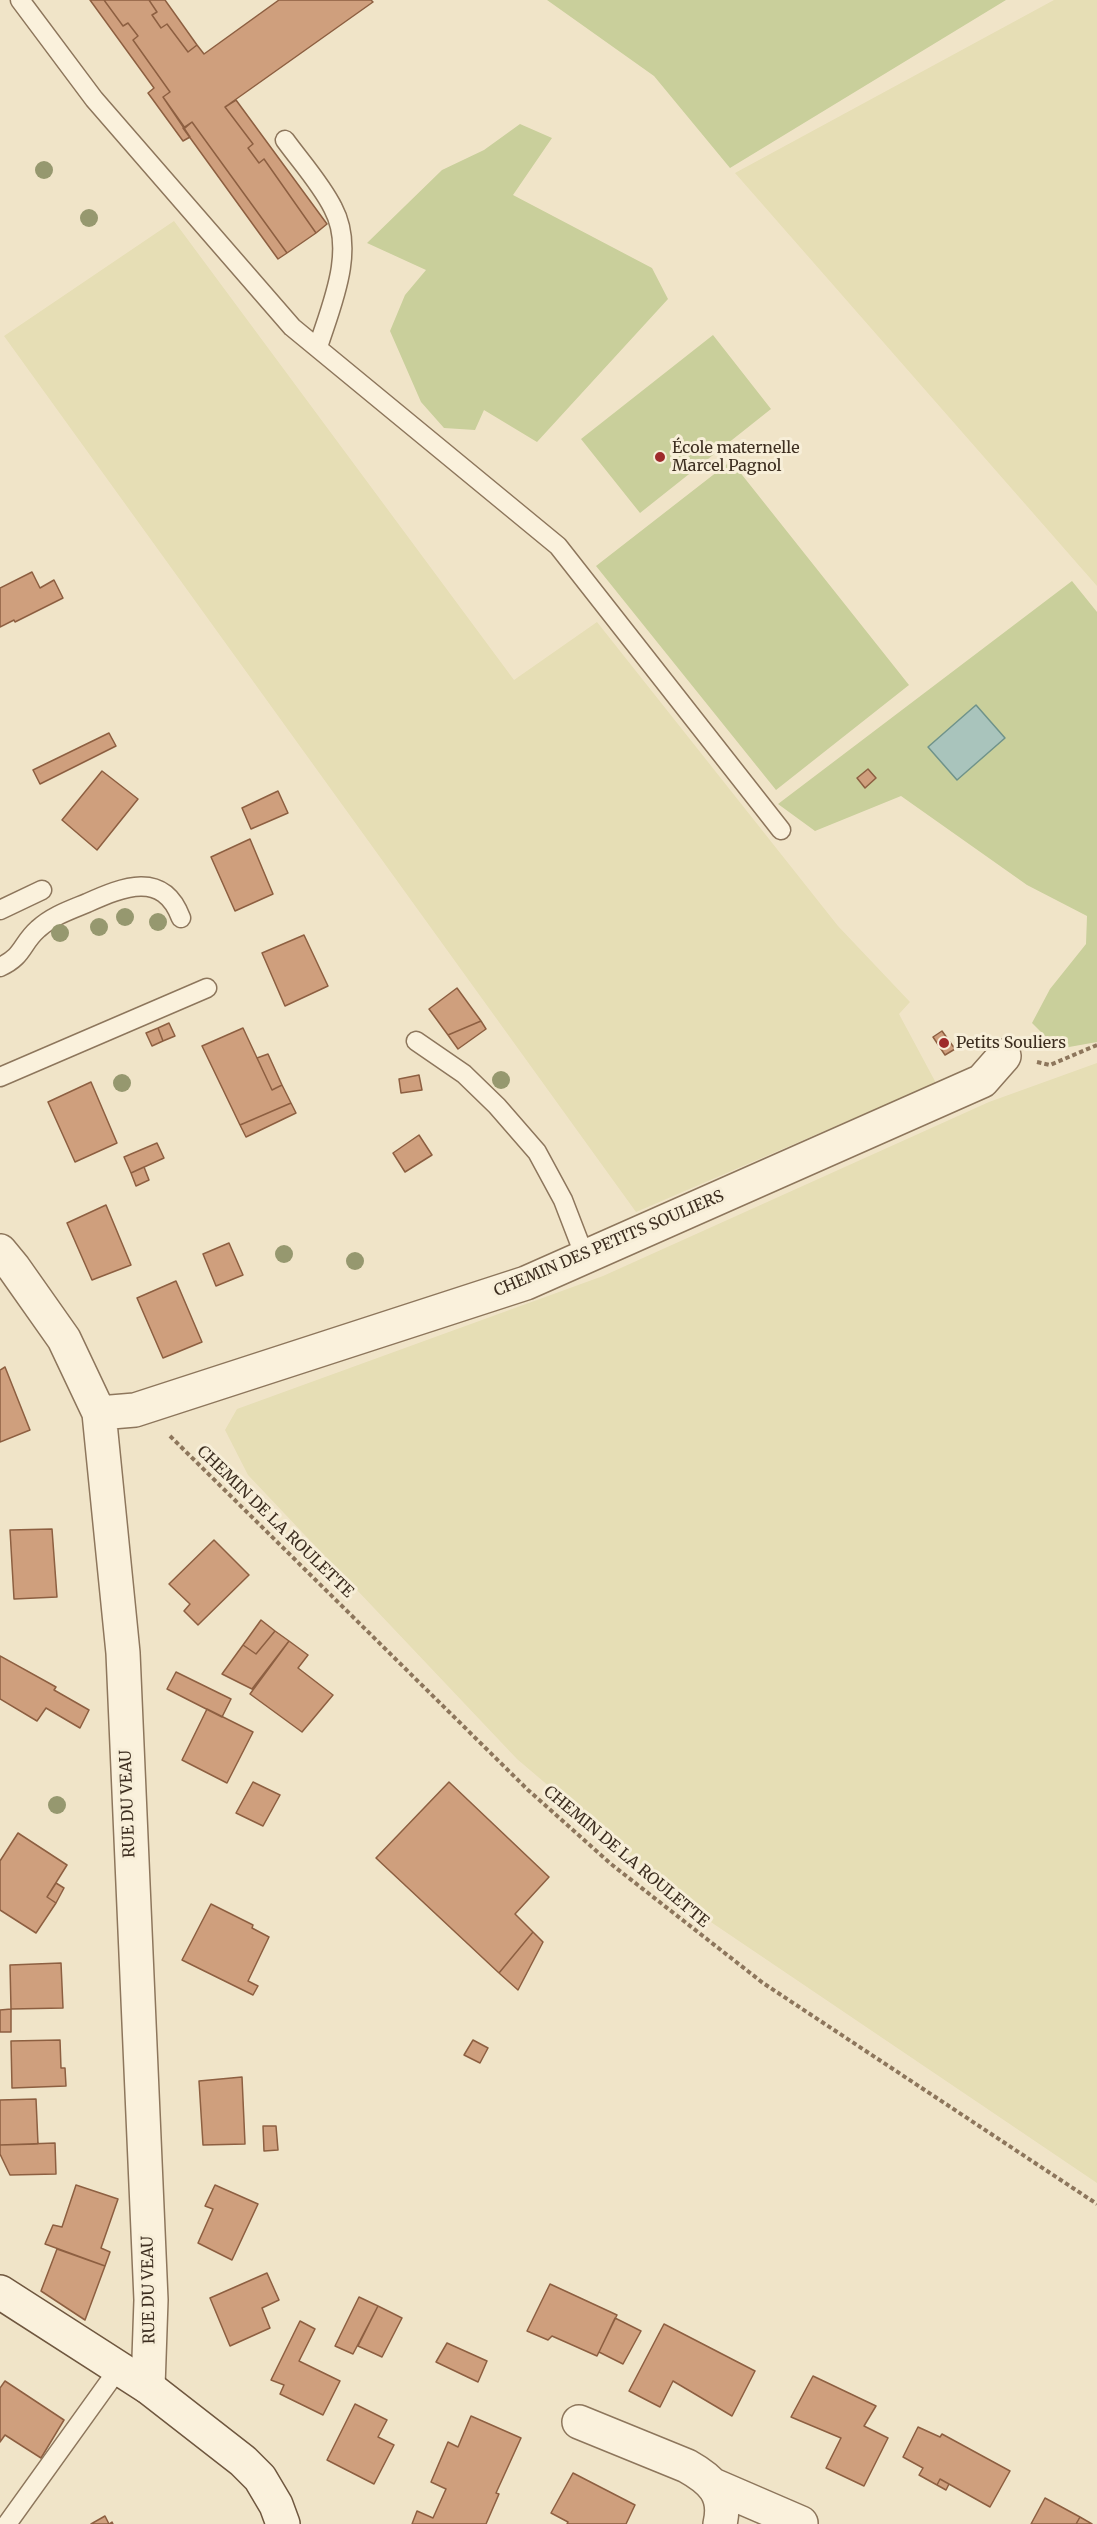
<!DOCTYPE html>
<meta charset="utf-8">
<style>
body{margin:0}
canvas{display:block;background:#f0e4c8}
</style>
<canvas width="1097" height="2524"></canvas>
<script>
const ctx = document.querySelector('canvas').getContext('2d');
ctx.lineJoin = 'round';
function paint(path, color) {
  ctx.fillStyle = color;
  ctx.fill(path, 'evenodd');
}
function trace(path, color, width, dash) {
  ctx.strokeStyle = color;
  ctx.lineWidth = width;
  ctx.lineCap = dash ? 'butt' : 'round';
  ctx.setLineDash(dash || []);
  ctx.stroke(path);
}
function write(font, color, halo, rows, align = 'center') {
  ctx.font = font + ' Merriweather,serif';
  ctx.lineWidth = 6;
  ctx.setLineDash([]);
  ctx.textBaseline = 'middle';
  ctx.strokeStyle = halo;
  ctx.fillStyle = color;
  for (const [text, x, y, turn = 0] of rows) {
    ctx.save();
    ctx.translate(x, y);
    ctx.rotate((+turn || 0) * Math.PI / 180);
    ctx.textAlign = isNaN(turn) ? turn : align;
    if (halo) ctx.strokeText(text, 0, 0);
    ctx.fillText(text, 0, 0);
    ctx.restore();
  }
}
paint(new Path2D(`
 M1054,0H1097V586L735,173Z
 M174,221L514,680L597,622L838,926L910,1002L899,1014L936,1083L636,1212L4,336Z
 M1097,1063V2183L699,1914L517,1759L248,1475L225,1430L237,1409L603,1276L989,1102Z`), '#e6deb5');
paint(new Path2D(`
 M547,0H1006L730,168L654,76Z
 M520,124L552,138L513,195L652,268L668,299L537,442L484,410L475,430L444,428L421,402L390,331L405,295L426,270L367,243L442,170L484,150Z
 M713,335L771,409L640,513L581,439Z
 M731,461L909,685L776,790L596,566Z
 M1072,581L1097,612V1042L1058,1049L1032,1023L1050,989L1086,944L1087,916L1027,885L901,796L815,831L778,804Z`), '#c9cf9b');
const water = new Path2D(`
 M976,705L1005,738L957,780L928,747Z`);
paint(water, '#a9c4bc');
trace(water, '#6f938a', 1.5);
const building = new Path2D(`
 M90,0H104L123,26L128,23L138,36L133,40L170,92L163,97L190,137L183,141L148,93L154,88Z
 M104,0H149L157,12L152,15L161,28L167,24L188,52L197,45L204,54L279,0H371L373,2L225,107L253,144L248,148L259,163L264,159L316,233L287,253L192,122L185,128L163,97L170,92L133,40L138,36L128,23L123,26Z
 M149,0H165L197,45L188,52L167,24L161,28L152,15L157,12Z
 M236,100L327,224L316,233L264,159L259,163L248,148L253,144L225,107Z
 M192,122L287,253L278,259L183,128Z
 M32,572L40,588L54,580L63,598L15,622L14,620L0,627V588Z
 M109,733L116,746L40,784L33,770Z
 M868,769L876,778L865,788L857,778Z
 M102,771L138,799L97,850L62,820Z
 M278,791L288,813L251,829L242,808Z
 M250,839L273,894L235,911L211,857Z
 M304,935L328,986L285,1006L262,953Z
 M457,988L481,1021L448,1035L429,1009Z
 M481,1021L486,1029L458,1049L448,1035Z
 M169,1023L175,1036L163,1041L158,1028Z
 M158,1028L163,1041L152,1046L146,1033Z
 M243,1028L272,1090L282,1085L291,1103L240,1125L202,1046Z
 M942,1031L955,1049L945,1055L933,1037Z
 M268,1054L282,1085L272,1090L257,1058Z
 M419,1075L422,1090L401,1093L399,1079Z
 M91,1082L117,1143L75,1162L48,1102Z
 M291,1103L296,1113L246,1137L240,1125Z
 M419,1135L432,1155L405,1172L393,1153Z
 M157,1143L164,1158L131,1173L124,1157Z
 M144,1167L149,1180L136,1186L131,1173Z
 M106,1205L131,1265L92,1280L67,1223Z
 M229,1243L243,1275L216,1286L203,1254Z
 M176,1281L202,1342L163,1358L137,1298Z
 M5,1367L30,1430L0,1442V1370Z
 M52,1529L57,1597L14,1599L10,1530Z
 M214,1540L249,1575L198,1625L184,1611L190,1604L169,1584Z
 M261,1620L275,1631L256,1654L243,1645Z
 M275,1631L289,1641L252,1689L222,1674L243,1645L256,1654Z
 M289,1641L308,1655L298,1668L333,1695L302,1732L250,1694Z
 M0,1656L56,1687L54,1690L89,1710L80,1728L46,1708L37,1721L0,1699Z
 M176,1672L231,1699L222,1717L167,1689Z
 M207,1709L253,1732L227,1783L182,1760Z
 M253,1782L280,1795L263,1826L236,1813Z
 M449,1782L549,1877L515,1914L533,1932L499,1973L376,1858Z
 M18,1833L67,1865L47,1897L56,1903L36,1933L0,1910V1861Z
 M56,1883L64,1888L56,1903L47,1897Z
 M211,1904L253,1925L252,1928L269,1937L248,1981L258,1986L253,1995L182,1960Z
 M533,1932L543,1942L518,1990L499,1973Z
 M61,1963L63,2008L11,2009L10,1965Z
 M11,2009V2032H0V2010Z
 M60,2040L61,2068H65L66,2086L12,2088L11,2041Z
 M473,2040L488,2048L480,2063L464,2055Z
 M242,2077L245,2144L203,2145L199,2081Z
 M36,2099L38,2144L0,2145V2100Z
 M263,2126H276L278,2150L264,2151Z
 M55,2143L56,2174L10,2175L0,2154V2145Z
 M76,2185L118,2199L101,2248L110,2252L105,2266L45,2244L53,2225L62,2227Z
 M215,2185L258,2204L232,2260L198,2243L213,2209L205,2206Z
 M57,2249L105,2266L85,2320L41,2291Z
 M267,2273L279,2300L262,2308L270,2328L230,2346L210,2298Z
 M550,2284L617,2315L597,2356L552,2336L548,2340L527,2331Z
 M359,2297L378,2306L353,2354L335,2346Z
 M378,2306L402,2318L382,2357L358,2346Z
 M615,2318L641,2331L623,2364L599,2352Z
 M300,2321L315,2329L299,2361L340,2381L323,2415L280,2394L284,2385L271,2380Z
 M664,2324L755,2371L732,2416L673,2381L660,2407L629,2391Z
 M447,2343L487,2361L478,2382L436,2362Z
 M813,2376L876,2406L864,2426L888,2438L864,2486L826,2468L841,2438L791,2417Z
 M5,2381L64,2420L41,2458L5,2435L0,2442V2388Z
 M355,2404L387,2420L378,2437L394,2445L374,2484L327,2460Z
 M471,2416L521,2438L496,2493L499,2494L486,2524H412L417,2511L433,2518L446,2489L431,2482L448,2442L458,2447Z
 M918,2427L940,2437L942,2434L1010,2471L990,2507L940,2479L937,2485L919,2475L923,2468L903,2457Z
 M573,2473L635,2505L626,2524H567L568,2522L551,2513Z
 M940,2479L949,2484L946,2490L937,2485Z
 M1045,2498L1080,2517L1076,2524H1031Z
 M105,2516L109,2524L112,2522L113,2524H91Z
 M1080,2517L1092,2524H1076Z`);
paint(building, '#cf9f7d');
trace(building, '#8d5f41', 1.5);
const lane = new Path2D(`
 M20,0L94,99L292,327L558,546L781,830
 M285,140C301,162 321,184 333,208C356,251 331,306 318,347
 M0,910L42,890
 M0,967C24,956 21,944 38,929C52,916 70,910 87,903C123,887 163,870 181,918
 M416,1041L464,1074L497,1106L537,1152L563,1200L585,1257
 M0,1077L207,988
 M7,2524L119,2368`);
const street = new Path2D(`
 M0,1251L14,1268L64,1339L99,1413L123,1653L151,2300L148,2387
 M99,1413L135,1410L526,1283L982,1081L1004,1056
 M579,2422L687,2466C712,2480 727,2494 720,2524
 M713,2485L801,2523`);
const secondary = new Path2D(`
 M0,2292L148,2387L243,2461L260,2478L276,2505L283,2524`);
trace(lane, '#8d765c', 21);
trace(street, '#8d765c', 36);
trace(secondary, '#6f573f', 36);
trace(new Path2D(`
 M1037,1062L1050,1065L1097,1045
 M170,1436L528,1790L611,1864L763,1983L1097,2204`), '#8d765c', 4, [4.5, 3]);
trace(lane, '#faf1dc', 18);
trace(street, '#faf1dc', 33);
trace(secondary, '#faf1dc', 33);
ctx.fillStyle = '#96986f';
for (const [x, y] of [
 [44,170],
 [89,218],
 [125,917],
 [158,922],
 [99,927],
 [60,933],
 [501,1080],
 [122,1083],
 [284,1254],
 [355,1261],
 [57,1805]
]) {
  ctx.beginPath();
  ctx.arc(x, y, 9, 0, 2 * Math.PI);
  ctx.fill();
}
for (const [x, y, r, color] of [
 [660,457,6,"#9e2a2b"],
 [944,1043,6,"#9e2a2b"]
]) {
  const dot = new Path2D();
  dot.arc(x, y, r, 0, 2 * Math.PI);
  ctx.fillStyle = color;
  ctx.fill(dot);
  trace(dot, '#f7eed8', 2);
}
write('16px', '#3d2e20', '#f7eed8', [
 ["École maternelle",672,448],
 ["Marcel Pagnol",672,466],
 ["Petits Souliers",956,1043]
], 'left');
write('16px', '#3d2e20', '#f7eed8', [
 ["CHEMIN DES PETITS SOULIERS",609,1244,-23],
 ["CHEMIN DE LA ROULETTE",275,1522,44],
 ["RUE DU VEAU",128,1804,-92],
 ["CHEMIN DE LA ROULETTE",626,1857,40],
 ["RUE DU VEAU",149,2290,-91]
]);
</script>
